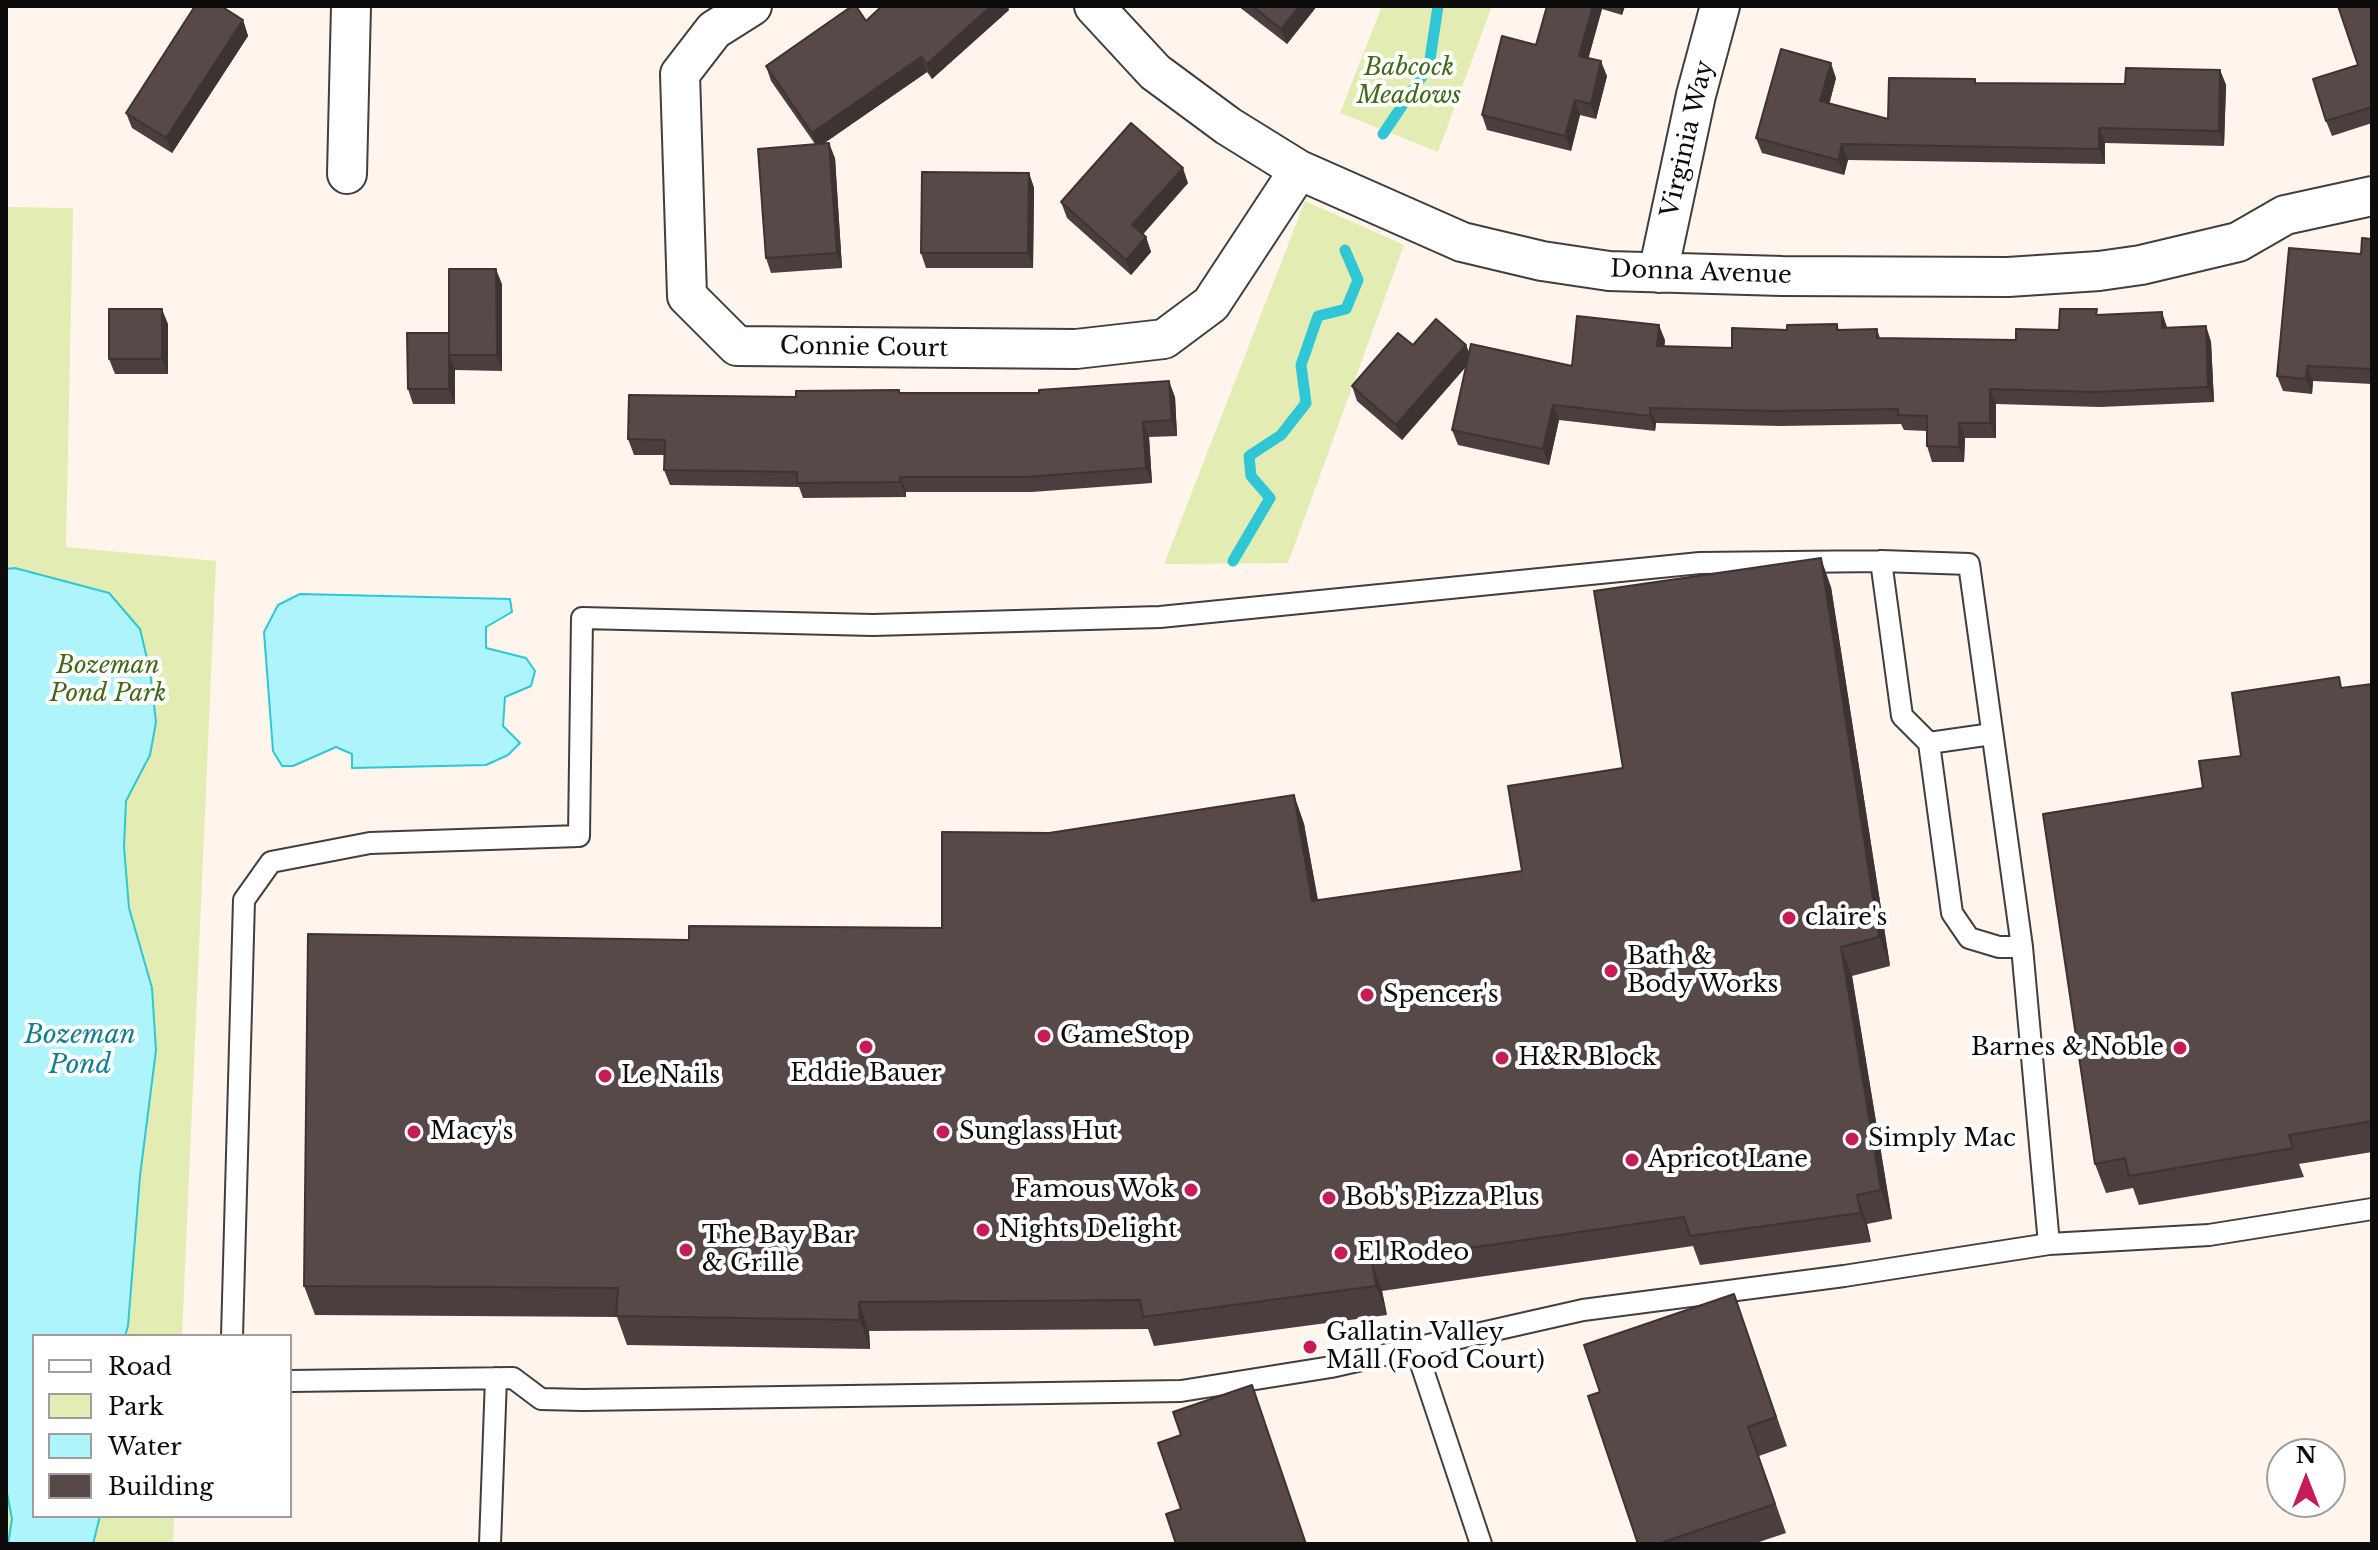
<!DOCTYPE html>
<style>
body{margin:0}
#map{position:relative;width:2378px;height:1550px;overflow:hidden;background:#fff5ec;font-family:"Libre Baskerville",serif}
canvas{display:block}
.frame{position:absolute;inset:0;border:8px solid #0c0c0c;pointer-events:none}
.legend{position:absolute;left:32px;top:1334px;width:260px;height:184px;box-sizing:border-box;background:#fff;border:2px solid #9e9e9e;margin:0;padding:10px 14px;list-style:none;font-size:24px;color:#0c0c0c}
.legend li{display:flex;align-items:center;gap:16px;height:40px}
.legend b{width:40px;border:2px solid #9e9e9e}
.north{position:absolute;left:2266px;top:1438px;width:80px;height:80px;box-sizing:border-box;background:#fff;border:2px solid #9e9e9e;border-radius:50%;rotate:0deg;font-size:22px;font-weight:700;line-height:32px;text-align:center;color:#0c0c0c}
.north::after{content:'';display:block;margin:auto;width:28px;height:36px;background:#c51c58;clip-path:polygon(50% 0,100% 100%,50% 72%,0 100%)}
</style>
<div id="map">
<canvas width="2378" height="1550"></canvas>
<div class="frame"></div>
<ul class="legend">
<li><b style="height:10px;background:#fff"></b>Road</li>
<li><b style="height:22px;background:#e2ecb3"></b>Park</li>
<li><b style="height:22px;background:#adf5fa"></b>Water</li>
<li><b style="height:22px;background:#564948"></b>Building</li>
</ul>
<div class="north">N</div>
</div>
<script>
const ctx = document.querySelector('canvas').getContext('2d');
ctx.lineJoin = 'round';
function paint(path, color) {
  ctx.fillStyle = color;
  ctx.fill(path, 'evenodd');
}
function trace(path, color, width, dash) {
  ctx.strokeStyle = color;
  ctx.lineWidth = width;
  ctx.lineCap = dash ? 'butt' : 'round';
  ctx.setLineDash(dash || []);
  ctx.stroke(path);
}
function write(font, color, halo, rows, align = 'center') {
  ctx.font = font + ' "Libre Baskerville",serif';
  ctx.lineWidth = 8;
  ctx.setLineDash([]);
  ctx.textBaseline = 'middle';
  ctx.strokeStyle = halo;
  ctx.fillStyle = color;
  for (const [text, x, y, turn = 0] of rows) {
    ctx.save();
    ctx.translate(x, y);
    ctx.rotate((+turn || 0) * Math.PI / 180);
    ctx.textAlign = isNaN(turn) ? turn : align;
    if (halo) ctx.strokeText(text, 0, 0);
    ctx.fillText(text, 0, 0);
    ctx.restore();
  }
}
paint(new Path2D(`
 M1382,6H1492L1438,152L1340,113Z
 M1305,201L1404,245L1288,563L1164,564Z
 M6,207L73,208L66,547L216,561L182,1336H34V1516H174L173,1544H6Z`), '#e2ecb3');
const water = new Path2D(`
 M15,568L109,593L140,629L150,671L156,722L150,755L126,801L124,847L129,908L152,988L156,1050L140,1176L128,1326L125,1336H34V1516H100L93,1544H8L12,1519L6,1488V569Z
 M300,594L510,599L512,612L486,627V648L526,658L535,671L531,686L505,697L503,726L520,743L508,755L486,765L352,768V754L336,747L293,766H282L273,751L264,632L278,605Z`);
paint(water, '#adf5fa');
trace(water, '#2fc7d6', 2);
trace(new Path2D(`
 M1383,134L1429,66L1438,6
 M1233,561L1270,498L1251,476L1249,456L1281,435L1306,403L1301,365L1318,316L1346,309L1358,280L1345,250`), '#2fc7d6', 11);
const lane = new Path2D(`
 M1881,561L1902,716L1929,743L1992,734
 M1929,743L1952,913L1969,938L1999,947H2022
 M232,1336L244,900L271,862L370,843L579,836L582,618L873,625L1160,617L1700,563L1881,561L1969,564L2022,947L2049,1244
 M1415,1346L1481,1544
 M290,1381L513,1378L541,1399L583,1400L1181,1391L1331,1367L1583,1310L1844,1276L2049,1244L2209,1235L2372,1209
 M490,1544L496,1378`);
const street = new Path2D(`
 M752,6L714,30L680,74L687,296L737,346L1076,349L1164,339L1211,304L1299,170
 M1094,6L1155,72L1228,126L1299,170L1462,242L1542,261L1609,271L1782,276L2008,277L2099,271L2141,265L2238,242L2285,215L2372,196
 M347,174L351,6
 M1658,273L1696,95L1720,6`);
trace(lane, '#3f3f3f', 24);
trace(street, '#3f3f3f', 42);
trace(lane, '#fff', 20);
trace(street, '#fff', 38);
paint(new Path2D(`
 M1238,6H1317L1287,44Z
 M1547,6H1625L1622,15L1602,9L1588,58L1607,76L1596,119L1580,115L1571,151L1487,130L1482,115L1536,45Z
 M2372,6V123L2332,136L2326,121L2358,65Z
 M1009,10L932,79L927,72L823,144L835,158L842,268L771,273L766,258L815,144L771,81L766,66L866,21Z
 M243,20L248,36L172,153L132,128L126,113Z
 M2220,70L2226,85L2224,146L2105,143V164L1848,160L1844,175L1762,153L1756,138L1836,78L1829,104L1888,119L1977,83L2125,84Z
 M1029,173L1034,188L1033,268H926L921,253Z
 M1188,183L1143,234L1146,237L1151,252L1131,275L1067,218L1061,202Z
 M2372,239V384L2313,381L2312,394L2283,391L2277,376Z
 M502,284V371L455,370V404H413L408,389L449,333Z
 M2099,315L2167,328L2206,326L2211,342L2214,402L2100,407L1996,404V438H1965L1964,462H1932L1927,446V431L1904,430L1901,424L1780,426L1656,423L1655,431L1559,420L1549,465L1458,445L1452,430L1466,366L1402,440L1357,401L1352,386L1413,345H1466L1469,353L1572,366L1665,340L1664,346L1732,348L1787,330L1837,324L1839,330L1877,329L1880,338L2016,340L2059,330Z
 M168,324V374H115L109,359Z
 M899,390L901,393L1175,397L1177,436L1149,437L1152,483L1032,492H906V497L803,498L799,487L670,485L664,470L665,455H634L628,439L796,397Z
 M1831,587L1890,966L1852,976L1892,1219L1867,1224L1871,1242L1700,1265L1693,1246L1382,1291L1387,1315L1154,1346L1148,1329L869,1331L870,1349L627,1345L617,1317L315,1315L304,1286L689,940L942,928L1049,833L1294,795L1304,824L1318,900L1522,871L1623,768Z
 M2372,684V1152L2299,1164L2304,1177L2139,1205L2133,1188L2106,1193L2095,1164L2203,788L2241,756L2343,688Z
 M1734,1294L1787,1446L1759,1456L1786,1533L1753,1544H1638L1600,1392Z`), '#4a3f3e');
paint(new Path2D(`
 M991,6H1008L1009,10L932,79L927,64Z
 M1300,6H1317L1287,44L1281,29Z
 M1593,6H1601L1602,9L1585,71L1579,56Z
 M1619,6H1625L1622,15Z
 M243,20L248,36L172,153L166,138Z
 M921,57L927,72L817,148L812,133Z
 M1601,61L1607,76L1596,119L1591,104Z
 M1831,63L1836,78L1826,117L1820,101Z
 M2220,70L2226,85L2224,146L2219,131Z
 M1575,100L1580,115L1571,151L1565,136Z
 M2099,128L2105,143V164L2099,149Z
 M829,143L835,158L842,268L837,253Z
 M1842,144L1848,160L1844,175L1838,160Z
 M1183,168L1188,183L1138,240L1132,225Z
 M1029,173L1034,188L1033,268L1028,253Z
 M1146,237L1151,252L1131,275L1126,260Z
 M496,269L502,284V371L497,355Z
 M162,309L168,324V374L162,359Z
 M2162,312L2167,327L2162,328Z
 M1659,325L1665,340L1663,361L1657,346Z
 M2206,326L2211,342L2214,402L2208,387Z
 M449,333V355L455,370V404L449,389Z
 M1466,345L1472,360L1402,440L1396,425Z
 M2307,366L2313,381L2312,394L2306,379Z
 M1169,381L1175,397L1177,436L1172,420Z
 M1990,389L1996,404V438L1990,423Z
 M1553,405L1559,420L1549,465L1543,449Z
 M1650,408L1656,423L1655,431L1650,416Z
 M1143,422L1149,437L1152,483L1146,468Z
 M1959,423L1965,438L1964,462L1959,447Z
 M900,477L906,492V497L900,482Z
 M1821,558L1831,587L1890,966L1879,937Z
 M1294,795L1304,824L1323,930L1312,901Z
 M1841,947L1852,976L1892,1219L1881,1190Z
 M1857,1195L1867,1224L1871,1242L1861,1213Z
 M1372,1262L1382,1291L1387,1315L1376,1286Z
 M859,1302L869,1331L870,1349L860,1320Z`), '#3c3332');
const building = new Path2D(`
 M195,6H221L243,20L166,138L126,113Z
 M852,6H856L866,21L882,6H991L927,64L921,57L812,133L766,66Z
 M1252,6H1300L1281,29Z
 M1547,6H1593L1579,56L1601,61L1591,104L1575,100L1565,136L1482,115L1502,36L1536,45Z
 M2338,6H2372V107L2326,121L2313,79L2358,65Z
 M1781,49L1831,63L1820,101L1888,119L1889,78L1975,79V83L2125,84L2126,68L2220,70L2219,131L2099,128V149L1842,144L1838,160L1756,138Z
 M1131,123L1183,168L1132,225L1146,237L1126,260L1061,202Z
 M829,143L837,253L766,258L758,149Z
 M922,172L1029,173L1028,253H921Z
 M2362,238L2372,239V369L2307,366L2306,379L2277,376L2289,248L2361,254Z
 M449,269H496L497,355H449Z
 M109,309H162V359H109Z
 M2060,309H2097L2096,315L2162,312V328L2206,326L2208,387L2095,392L1990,389V423H1959V447L1927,446V416L1898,415V409L1775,411L1650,408V416L1553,405L1543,449L1452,430L1471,344L1572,366L1577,316L1659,325L1657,346L1732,348V328L1787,330V325L1837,324V330L1877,329V338L2016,340V329L2059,330Z
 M1436,319L1466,345L1396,425L1352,386L1398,333L1413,345Z
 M407,333H449V389H408Z
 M1169,381L1172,420L1143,422L1146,468L1026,477H900V482L797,483V472L664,470L665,440L628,439L629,395L796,397V391L899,390V393H1039V390Z
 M1821,558L1879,937L1841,947L1881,1190L1857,1195L1861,1213L1690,1236L1684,1217L1372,1262L1376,1286L1143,1317L1140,1300L859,1302L860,1320L616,1316L618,1288L304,1286L308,934L689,940V926L942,928V832L1049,833L1294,795L1312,901L1522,871L1508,786L1623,768L1594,591Z
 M2339,677L2341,688L2372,684V1121L2289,1135L2293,1148L2129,1176L2125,1158L2095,1164L2043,814L2203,788L2199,761L2241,756L2232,693Z
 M1734,1294L1776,1417L1748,1427L1775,1504L1658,1544H1638L1588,1396L1600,1392L1584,1345Z
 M1252,1385L1306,1544H1176L1166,1514L1181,1509L1158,1443L1181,1435L1173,1412Z`);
paint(building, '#564948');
trace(building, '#3c3332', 2);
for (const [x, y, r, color] of [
 [1789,918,8,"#c51c58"],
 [1611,971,8,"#c51c58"],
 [1367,995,8,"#c51c58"],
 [1044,1036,8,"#c51c58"],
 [866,1047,8,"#c51c58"],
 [2180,1048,8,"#c51c58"],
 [1502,1058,8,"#c51c58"],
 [605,1076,8,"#c51c58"],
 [414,1132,8,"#c51c58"],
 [943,1132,8,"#c51c58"],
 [1852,1139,8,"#c51c58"],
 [1632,1160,8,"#c51c58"],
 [1191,1190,8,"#c51c58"],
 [1329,1198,8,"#c51c58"],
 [983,1230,8,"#c51c58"],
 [686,1250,8,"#c51c58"],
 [1341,1253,8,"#c51c58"],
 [1310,1347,8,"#c51c58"]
]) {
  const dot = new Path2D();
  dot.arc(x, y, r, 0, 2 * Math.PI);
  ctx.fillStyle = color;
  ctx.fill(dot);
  trace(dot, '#fff', 3);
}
write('italic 24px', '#426819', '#fff', [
 ["Babcock",1409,68],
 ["Meadows",1409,96],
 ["Bozeman",108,666],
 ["Pond Park",108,694]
]);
write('24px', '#0c0c0c', '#fff', [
 ["Virginia Way",1688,139,-77],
 ["Donna Avenue",1701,273,2],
 ["Connie Court",864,348,1]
]);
write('24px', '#0c0c0c', '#fff', [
 ["claire's",1805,918],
 ["Bath &",1627,957],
 ["Body Works",1627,985],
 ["Spencer's",1383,995],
 ["GameStop",1060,1036],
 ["Barnes & Noble",2164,1048,"right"],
 ["H&R Block",1518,1058],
 ["Eddie Bauer",866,1074,"center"],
 ["Le Nails",621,1076],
 ["Macy's",430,1132],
 ["Sunglass Hut",959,1132],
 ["Simply Mac",1868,1139],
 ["Apricot Lane",1648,1160],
 ["Famous Wok",1175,1190,"right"],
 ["Bob's Pizza Plus",1345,1198],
 ["Nights Delight",999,1230],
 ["The Bay Bar",702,1236],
 ["& Grille",702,1264],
 ["El Rodeo",1357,1253],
 ["Gallatin Valley",1326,1333],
 ["Mall (Food Court)",1326,1361]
], 'left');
write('italic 26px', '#0e8090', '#fff', [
 ["Bozeman",80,1036],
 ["Pond",80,1066]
]);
</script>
